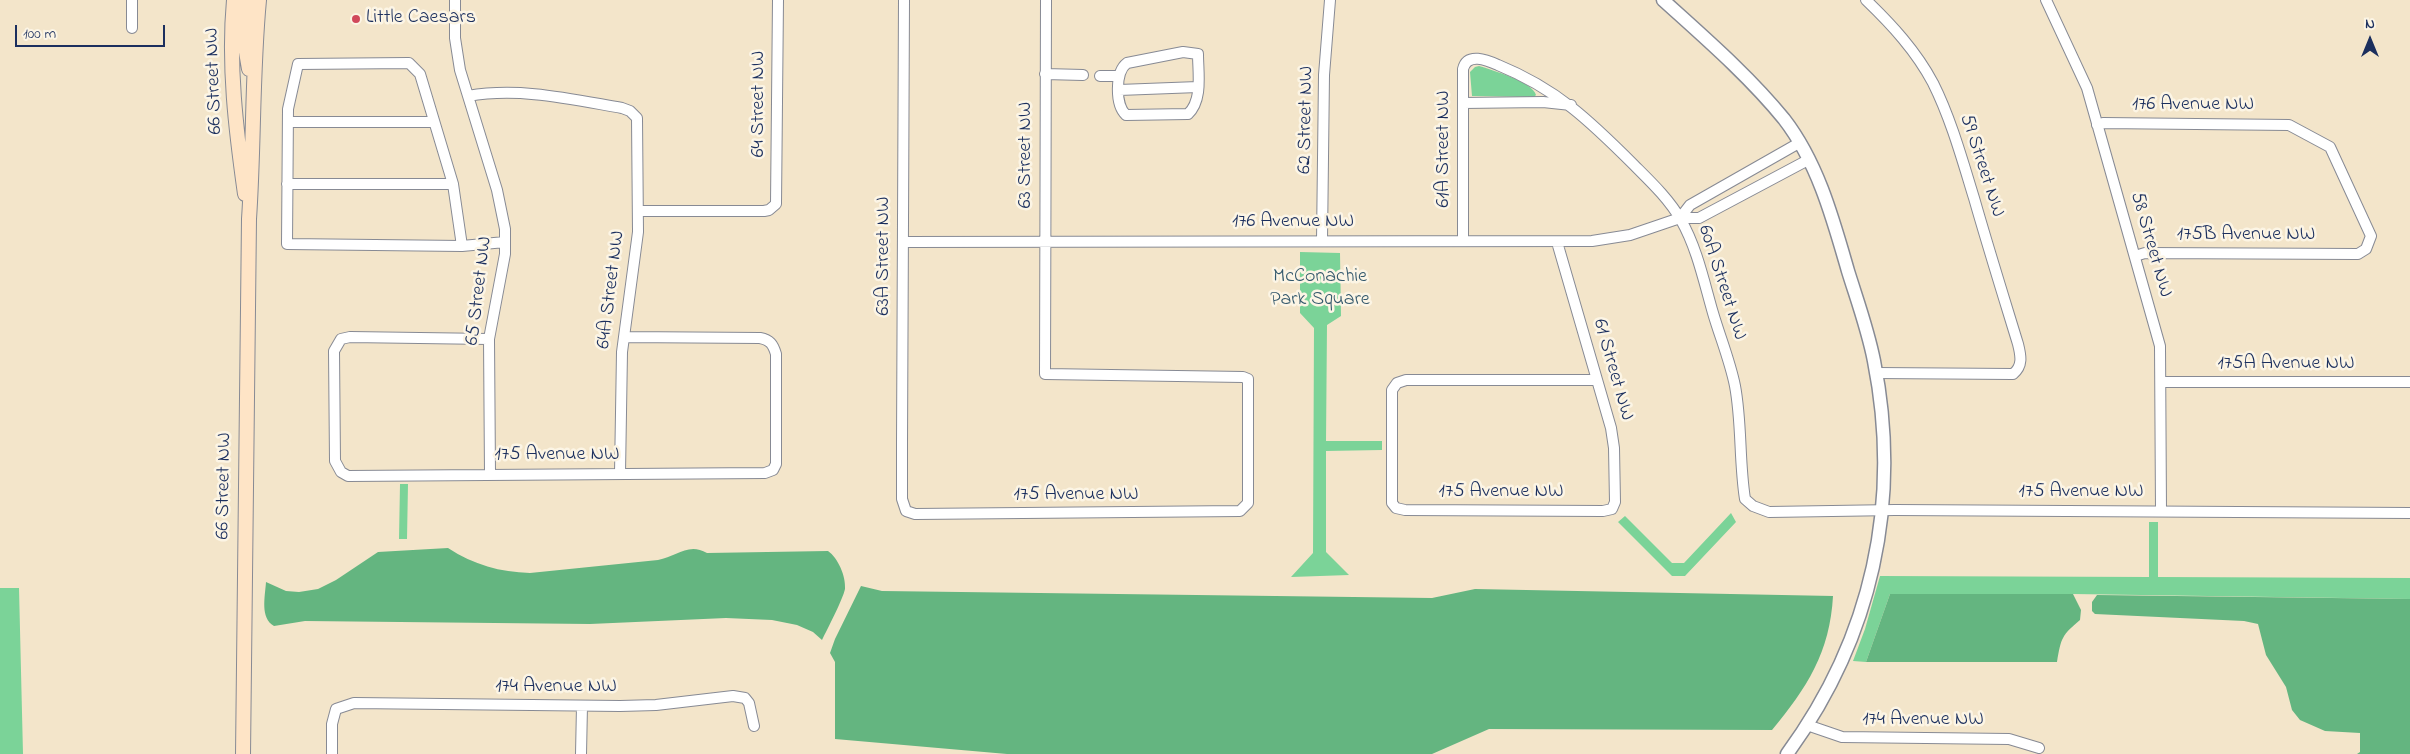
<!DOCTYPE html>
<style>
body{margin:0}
#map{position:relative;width:2410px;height:754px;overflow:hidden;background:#f3e5ca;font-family:"Indie Flower",sans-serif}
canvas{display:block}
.north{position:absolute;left:2345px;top:15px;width:50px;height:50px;-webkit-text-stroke:4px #fcf5e5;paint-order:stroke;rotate:0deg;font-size:14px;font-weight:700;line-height:20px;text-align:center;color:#1b2f5e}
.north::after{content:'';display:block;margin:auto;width:18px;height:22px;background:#1b2f5e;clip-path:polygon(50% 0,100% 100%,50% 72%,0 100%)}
.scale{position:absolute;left:15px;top:25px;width:150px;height:22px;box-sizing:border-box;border:2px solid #1b2f5e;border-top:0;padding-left:6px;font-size:15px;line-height:18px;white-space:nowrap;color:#1b2f5e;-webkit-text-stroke:4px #fcf5e5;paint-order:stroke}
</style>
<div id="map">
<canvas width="2410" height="754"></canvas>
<div class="north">N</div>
<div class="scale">100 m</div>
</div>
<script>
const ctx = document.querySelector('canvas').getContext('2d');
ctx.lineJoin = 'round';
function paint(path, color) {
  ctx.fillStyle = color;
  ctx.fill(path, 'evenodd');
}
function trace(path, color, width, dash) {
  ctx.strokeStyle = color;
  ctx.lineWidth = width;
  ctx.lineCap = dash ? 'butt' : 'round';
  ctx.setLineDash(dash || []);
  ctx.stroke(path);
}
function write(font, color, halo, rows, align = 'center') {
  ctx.font = font + ' "Indie Flower",sans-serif';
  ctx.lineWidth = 5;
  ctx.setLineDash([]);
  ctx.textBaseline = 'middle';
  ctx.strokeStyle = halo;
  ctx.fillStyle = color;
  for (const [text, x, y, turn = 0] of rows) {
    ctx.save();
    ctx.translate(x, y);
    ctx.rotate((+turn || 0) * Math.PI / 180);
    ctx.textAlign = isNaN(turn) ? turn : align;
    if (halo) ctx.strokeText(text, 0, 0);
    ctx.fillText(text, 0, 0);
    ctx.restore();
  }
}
paint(new Path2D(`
 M1479,66C1492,70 1533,82 1536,95L1534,97L1472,96L1470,72L1475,67Z
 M1300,252L1340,253L1341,316L1327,325L1326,441H1382V450L1326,451V552L1349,575L1291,577L1313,553L1314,328L1300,313Z
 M400,484H408L407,539H399Z
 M1731,513L1736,522L1685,576H1672L1618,522L1625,516L1672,563H1684Z
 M2149,522H2158V577L2410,578V599L2073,594H1890L1866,662L1853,661L1865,629L1880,576L2149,577Z
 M0,588H19L23,754H0Z`), '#7bd398');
paint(new Path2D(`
 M448,548C474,565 500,572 530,573L658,560C676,557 688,542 707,553L828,551C838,558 846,576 845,589C843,599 827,630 822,640L813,632L797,625L772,620L726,618L590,624L305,621L274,626C260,618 265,597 266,582L286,591L299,592L318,589L336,580L378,552Z
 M861,586L882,591L1432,598L1475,589L1833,596C1830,652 1807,688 1772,730L1489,729L1432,754H1007L835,739V662L830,653L835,639Z
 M1890,594H2073L2081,610L2080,620C2062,635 2061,638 2057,662H1866Z
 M2097,595L2410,599V754H2357L2360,752V733L2325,731L2300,720L2292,710L2286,687L2266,655L2258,624L2244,621L2095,614L2092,611V602Z`), '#64b580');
const minor = new Path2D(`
 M455,0V38L460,70L497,190L505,229V254L489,339L490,474
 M904,0L902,444V499L906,511L915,514L1240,511L1248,503V379L1243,377L1045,374L1046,0
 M1866,0C1892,25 1916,51 1933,83C1951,119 1962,159 1974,198C1988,247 2003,295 2018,344C2021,356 2023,366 2013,374L1876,373
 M2046,0L2087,88L2160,346L2161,511
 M132,28V0
 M1183,52L1198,54C1198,73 1203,100 1188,114L1126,115C1115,105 1115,72 1127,63Z
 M1045,74L1083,75
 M1100,76H1119
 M1119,90L1198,87
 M468,96C520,87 570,99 622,108L630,111L637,118L638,232L622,352L620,473
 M1463,103L1543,102L1571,105
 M288,122H434
 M2097,125L2103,123L2289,125L2330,147L2371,236L2366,249L2358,254L2145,253L2135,256
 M287,184H453
 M638,211H764L769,210L776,204L778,0
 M1680,218L1690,205L1799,143
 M1322,241L1324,75L1330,0
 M1463,241V69C1467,52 1487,60 1498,65C1557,89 1590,121 1634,165C1651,182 1669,199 1681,220C1697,248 1704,282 1713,313C1720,337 1730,361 1735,386C1742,423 1739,461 1745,499L1753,506L1769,512L1895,510L2410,513
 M903,242L1592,241L1630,235L1680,218H1699L1808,160
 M1557,242L1611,428L1614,448L1615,502L1612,509L1603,511L1405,510L1396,508L1392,503V390L1397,383L1406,380H1597
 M462,246L453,184L420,74L409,63L298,64L288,109L287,244L462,246L505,242
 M489,339L350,337L341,339L334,351L335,461L341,472L348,476L765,473L773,470L776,464V354C773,344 770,340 760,338L624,337
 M2161,382H2410
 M1807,725L1842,737L2009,739L2039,748
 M332,754V724L336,709L354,703L620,706L656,705L733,696L745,698L749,703L754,726
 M581,754L582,706`);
const tertiary = new Path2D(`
 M1663,0C1705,38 1749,76 1784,119C1818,163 1833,219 1848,271C1857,300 1868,330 1874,361C1902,502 1872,638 1787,754`);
const secondary = new Path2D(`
 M234,0C228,65 236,130 245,194
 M245,0L243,34L249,69
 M243,754L249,219C254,146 252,73 259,0`);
trace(minor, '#878a94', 12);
trace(tertiary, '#878a94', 15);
trace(secondary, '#878a94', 16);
trace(minor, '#fff', 10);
trace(tertiary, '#fff', 12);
trace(secondary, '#fee4c6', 14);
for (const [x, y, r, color] of [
 [356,19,5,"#d1495b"]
]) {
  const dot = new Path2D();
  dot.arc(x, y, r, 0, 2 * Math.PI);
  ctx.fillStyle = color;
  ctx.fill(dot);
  trace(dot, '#fcf5e5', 2);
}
write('20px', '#1b2f5e', '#fcf5e5', [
 ["Little Caesars",366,19]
], 'left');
write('20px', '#1b2f5e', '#fcf5e5', [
 ["66 Street NW",215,81,-92],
 ["64 Street NW",760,104,-90],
 ["176 Avenue NW",2193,106],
 ["62 Street NW",1307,120,-89],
 ["61A Street NW",1445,149,-90],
 ["63 Street NW",1027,155,-90],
 ["59 Street NW",1981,166,72],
 ["176 Avenue NW",1293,223],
 ["175B Avenue NW",2246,236],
 ["58 Street NW",2150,245,74],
 ["63A Street NW",885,256,-90],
 ["60A Street NW",1721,283,72],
 ["64A Street NW",612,290,-83],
 ["65 Street NW",480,291,-83],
 ["175A Avenue NW",2286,365],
 ["61 Street NW",1612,370,74],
 ["175 Avenue NW",557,456],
 ["66 Street NW",225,486,-89],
 ["175 Avenue NW",1501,493],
 ["175 Avenue NW",2081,493],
 ["175 Avenue NW",1076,496],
 ["174 Avenue NW",556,688],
 ["174 Avenue NW",1923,721]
]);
write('20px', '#33586c', '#fcf5e5', [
 ["McConachie",1320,278],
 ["Park Square",1320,301]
]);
</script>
